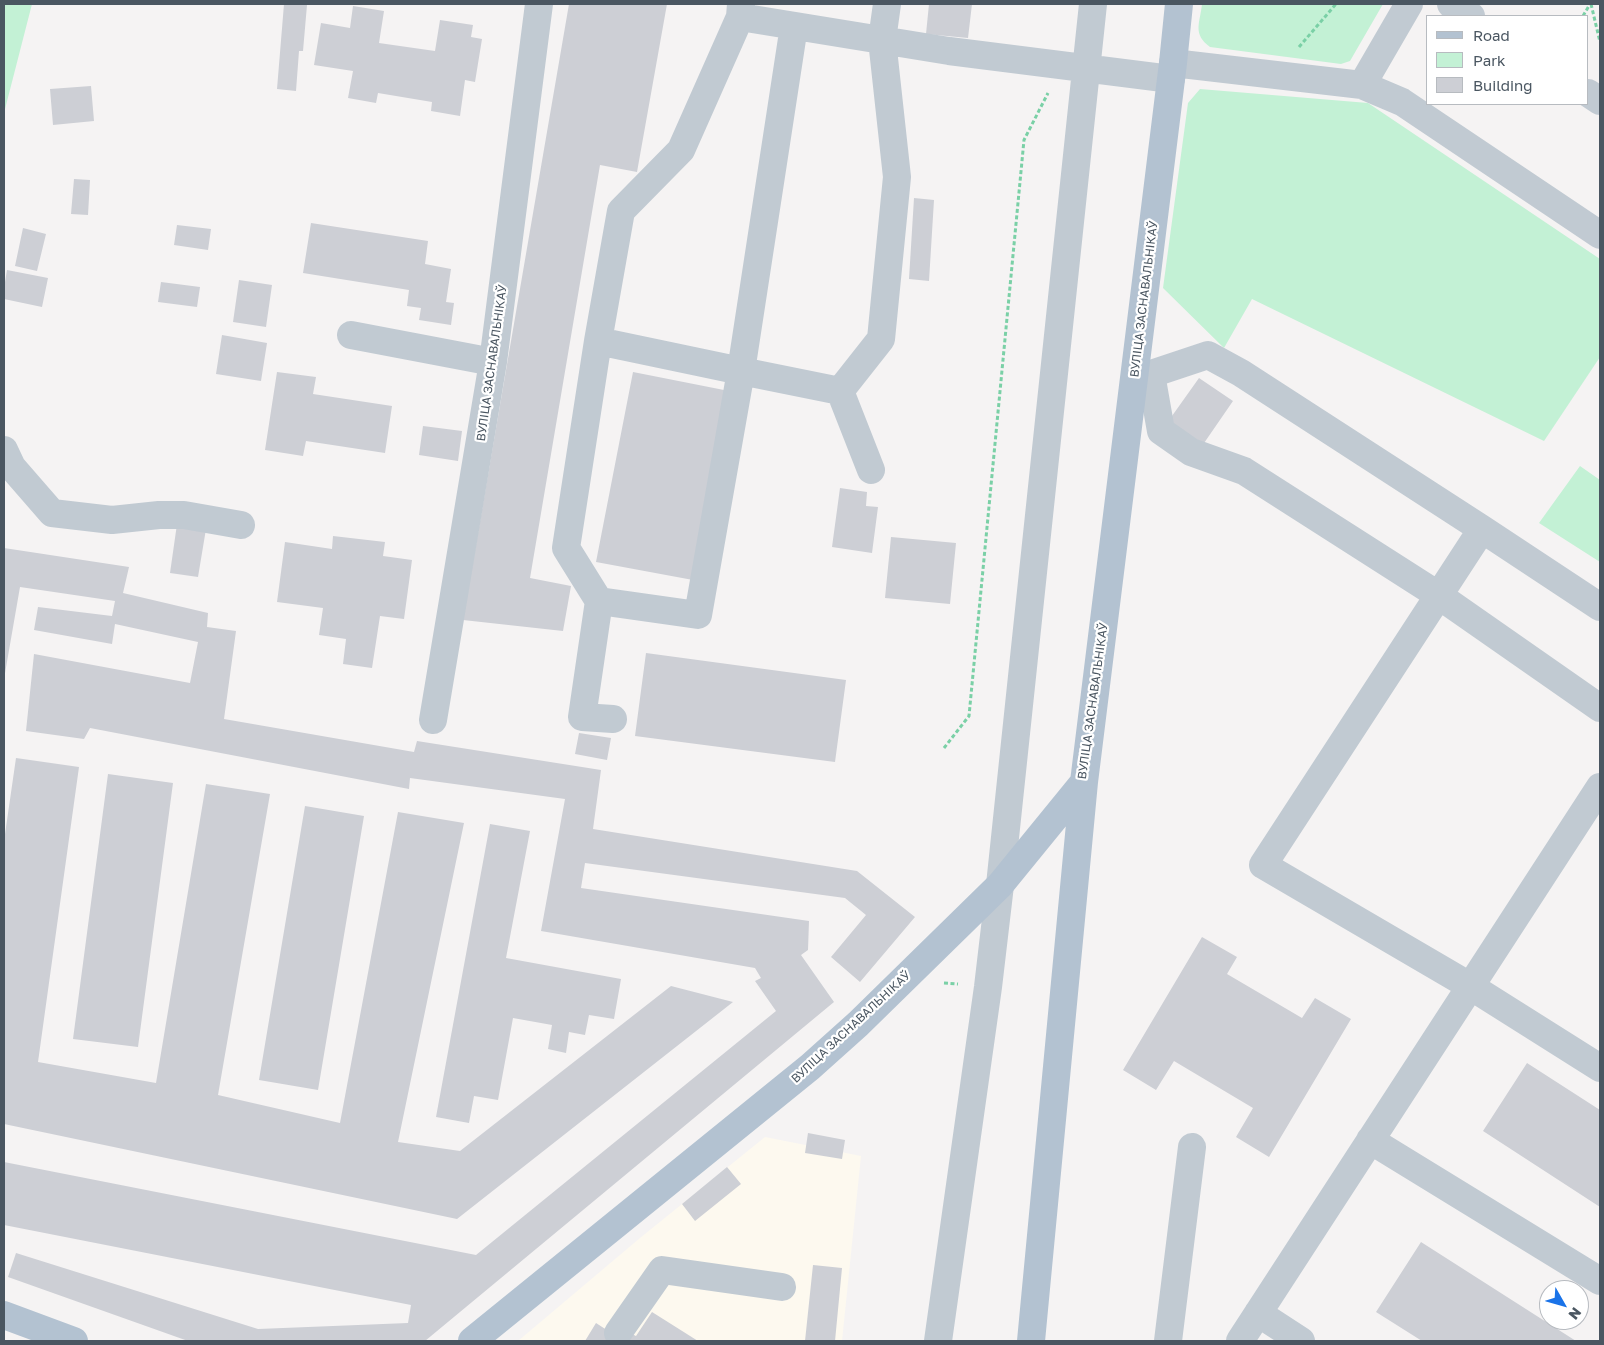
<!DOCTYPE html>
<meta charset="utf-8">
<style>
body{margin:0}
#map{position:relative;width:1604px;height:1345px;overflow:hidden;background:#f5f3f3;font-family:"Golos Text",sans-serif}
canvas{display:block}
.frame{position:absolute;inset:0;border:5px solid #4a5661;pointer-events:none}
.legend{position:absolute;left:1426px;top:15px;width:162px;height:90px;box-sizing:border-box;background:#fff;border:1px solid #b7bbc0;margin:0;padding:6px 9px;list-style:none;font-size:15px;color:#4a5661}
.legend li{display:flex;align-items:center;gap:10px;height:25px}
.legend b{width:25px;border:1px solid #b7bbc0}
.north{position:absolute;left:1539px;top:1280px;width:50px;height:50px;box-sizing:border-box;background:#fff;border:1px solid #b7bbc0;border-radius:50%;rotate:128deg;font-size:14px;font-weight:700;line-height:20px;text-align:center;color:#4a5661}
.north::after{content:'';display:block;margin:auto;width:18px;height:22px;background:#1a73e8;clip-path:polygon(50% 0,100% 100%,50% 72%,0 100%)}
</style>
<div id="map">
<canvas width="1604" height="1345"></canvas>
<div class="frame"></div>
<ul class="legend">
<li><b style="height:6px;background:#b3c2d1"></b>Road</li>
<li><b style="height:14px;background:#c3f1d5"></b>Park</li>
<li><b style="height:14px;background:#cdcfd5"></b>Building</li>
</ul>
<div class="north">N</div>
</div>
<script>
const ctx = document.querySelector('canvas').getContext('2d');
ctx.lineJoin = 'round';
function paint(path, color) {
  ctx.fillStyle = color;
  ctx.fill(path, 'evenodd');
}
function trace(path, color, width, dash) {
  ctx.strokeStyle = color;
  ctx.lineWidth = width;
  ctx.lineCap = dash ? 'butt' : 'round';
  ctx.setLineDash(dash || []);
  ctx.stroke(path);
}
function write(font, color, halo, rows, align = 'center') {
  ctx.font = font + ' "Golos Text",sans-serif';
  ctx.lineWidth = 4.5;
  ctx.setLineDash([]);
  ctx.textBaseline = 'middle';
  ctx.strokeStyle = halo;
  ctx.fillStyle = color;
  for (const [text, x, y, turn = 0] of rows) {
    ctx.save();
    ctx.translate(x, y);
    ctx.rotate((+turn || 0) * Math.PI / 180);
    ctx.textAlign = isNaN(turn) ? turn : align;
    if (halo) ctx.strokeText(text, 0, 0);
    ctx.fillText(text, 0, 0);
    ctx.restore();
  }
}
paint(new Path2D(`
 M765,1137L861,1156L842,1341H518L640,1238Z`), '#fdf9ef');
paint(new Path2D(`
 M4,4H32L4,113Z
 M1202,4H1383L1350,61L1341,64L1210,47C1192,34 1200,23 1202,4Z
 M1200,89L1368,103L1600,259V357L1544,441L1252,299L1224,348L1163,288L1188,103Z
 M1580,466L1600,480V562L1539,523Z`), '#c3f1d5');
paint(new Path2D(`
 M284,4L307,5L303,51H299L296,91L277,89Z
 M569,4H667L637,172L600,165L530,578L571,586L563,631L463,620Z
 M929,4H972L968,38L926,34Z
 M353,6L384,11L379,43L435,51L440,20L473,25L471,37L482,39L475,82L465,80L460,116L431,111L432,102L378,93L376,103L348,98L353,71L314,65L321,23L350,28Z
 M91,86L94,121L53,125L50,89Z
 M74,179L90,180L88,215L71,214Z
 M914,198L934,200L929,281L909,279Z
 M311,223L428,241L425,264L451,269L446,302L454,303L451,325L419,320L421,308L407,306L409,290L303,273Z
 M177,225L211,229L208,250L174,245Z
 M23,228L46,234L37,271L15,266Z
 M7,270L48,278L42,307L4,299V288Z
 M239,280L272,285L266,327L233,322Z
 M161,282L200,287L197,307L158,302Z
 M222,335L267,343L261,381L216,374Z
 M277,372L316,377L313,394L392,406L385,453L306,441L303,456L265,450Z
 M633,372L729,391L693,580L596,562Z
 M1199,378L1233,401L1202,446L1167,423Z
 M423,426L462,431L458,461L419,455Z
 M840,488L867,492L866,506L878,507L872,553L832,547Z
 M177,524L206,529L198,577L170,573Z
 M333,536L385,542L383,556L412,560L404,619L380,616L372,668L343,664L346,639L319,635L323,608L277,602L285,542L332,549Z
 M891,537L956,543L950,604L885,598Z
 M4,548L129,567L123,593L208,613L207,627L236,631L224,719L414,752L417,741L601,770L593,829L857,871L915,917L860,982L831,957L866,915L845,898L585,863L581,888L809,921L808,950L801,955L834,1002L425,1341H188L8,1277L16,1253L258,1329L408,1323L411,1305L4,1225V1162L476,1255L776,1011L755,981L761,978L755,968L541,931L565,799L410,778L409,789L90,728L84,739L26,731L34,654L190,683L198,642L115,624L112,644L34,630L38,607L112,616L115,601L20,587L4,679Z
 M646,653L846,680L835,762L635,736Z
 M579,733L611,738L607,760L575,754Z
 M16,758L79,767L38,1062L156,1083L206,784L270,794L218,1095L340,1123L398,812L464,823L398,1142L460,1151L671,986L733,1002L457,1219L4,1124V841Z
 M108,774L173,783L138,1047L73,1039Z
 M305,806L364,816L318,1090L259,1080Z
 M490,824L530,831L506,958L621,979L614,1019L589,1015L585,1035L569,1032L566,1053L548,1049L552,1025L513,1018L498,1100L474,1096L469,1123L436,1117Z
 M1202,937L1237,957L1227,974L1302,1018L1315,998L1351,1019L1269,1157L1236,1137L1253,1108L1174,1061L1156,1090L1123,1070Z
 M1527,1063L1600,1110V1207L1483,1131Z
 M808,1133L845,1140L842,1159L805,1153Z
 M727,1167L741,1184L695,1221L682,1204Z
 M1421,1242L1576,1341H1422L1376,1312Z
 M813,1265L842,1268L835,1341H805Z
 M652,1312L698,1341H585L596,1323L619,1338L624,1330L636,1336Z`), '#cdcfd5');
trace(new Path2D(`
 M1591,4L1600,42
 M1583,16L1590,4
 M1299,47L1336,4
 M944,748L969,716L1024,140L1048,93
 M944,983L958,984`), '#7ad0a6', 3, [4, 2.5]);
trace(new Path2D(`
 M741,4L740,17L949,51L1171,79
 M1451,4L1471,16
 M740,17L681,150L621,211L598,341L566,548L599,601L698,615L741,371L840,391
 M1173,63L1362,85L1402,102L1600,235
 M1362,85L1409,4
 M1588,93L1600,101
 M351,335L493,362
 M598,341L741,371L794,26
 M4,450L12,467L52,513L112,520L159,515H184L241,525
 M871,470L840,391L881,339L897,177L882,40L887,4
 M1482,529L1263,865L1470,986L1600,1068
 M599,601L582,717L613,719
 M1600,607L1482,529L1241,373L1208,355L1151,374L1161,431L1191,452L1244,471L1438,595L1600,708
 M433,720L493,362L539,4
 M1370,1140L1600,1281
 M1258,1313L1301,1341
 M618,1333L662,1270L782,1287
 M938,1341L988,987L1000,885L1093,4
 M1168,1341L1192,1147
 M1240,1341L1600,787`), '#c1cad2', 28);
trace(new Path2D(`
 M4,1315L74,1341
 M472,1341L810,1067L858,1024L1000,885L1084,782
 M1031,1341L1084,782L1173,63L1179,4`), '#b3c2d1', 28);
write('12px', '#4a5661', '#fff', [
 ["ВУЛІЦА ЗАСНАВАЛЬНІКАЎ",1144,299,-83],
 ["ВУЛІЦА ЗАСНАВАЛЬНІКАЎ",492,363,-82],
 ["ВУЛІЦА ЗАСНАВАЛЬНІКАЎ",1093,701,-82],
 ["ВУЛІЦА ЗАСНАВАЛЬНІКАЎ",851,1027,-43]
]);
</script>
